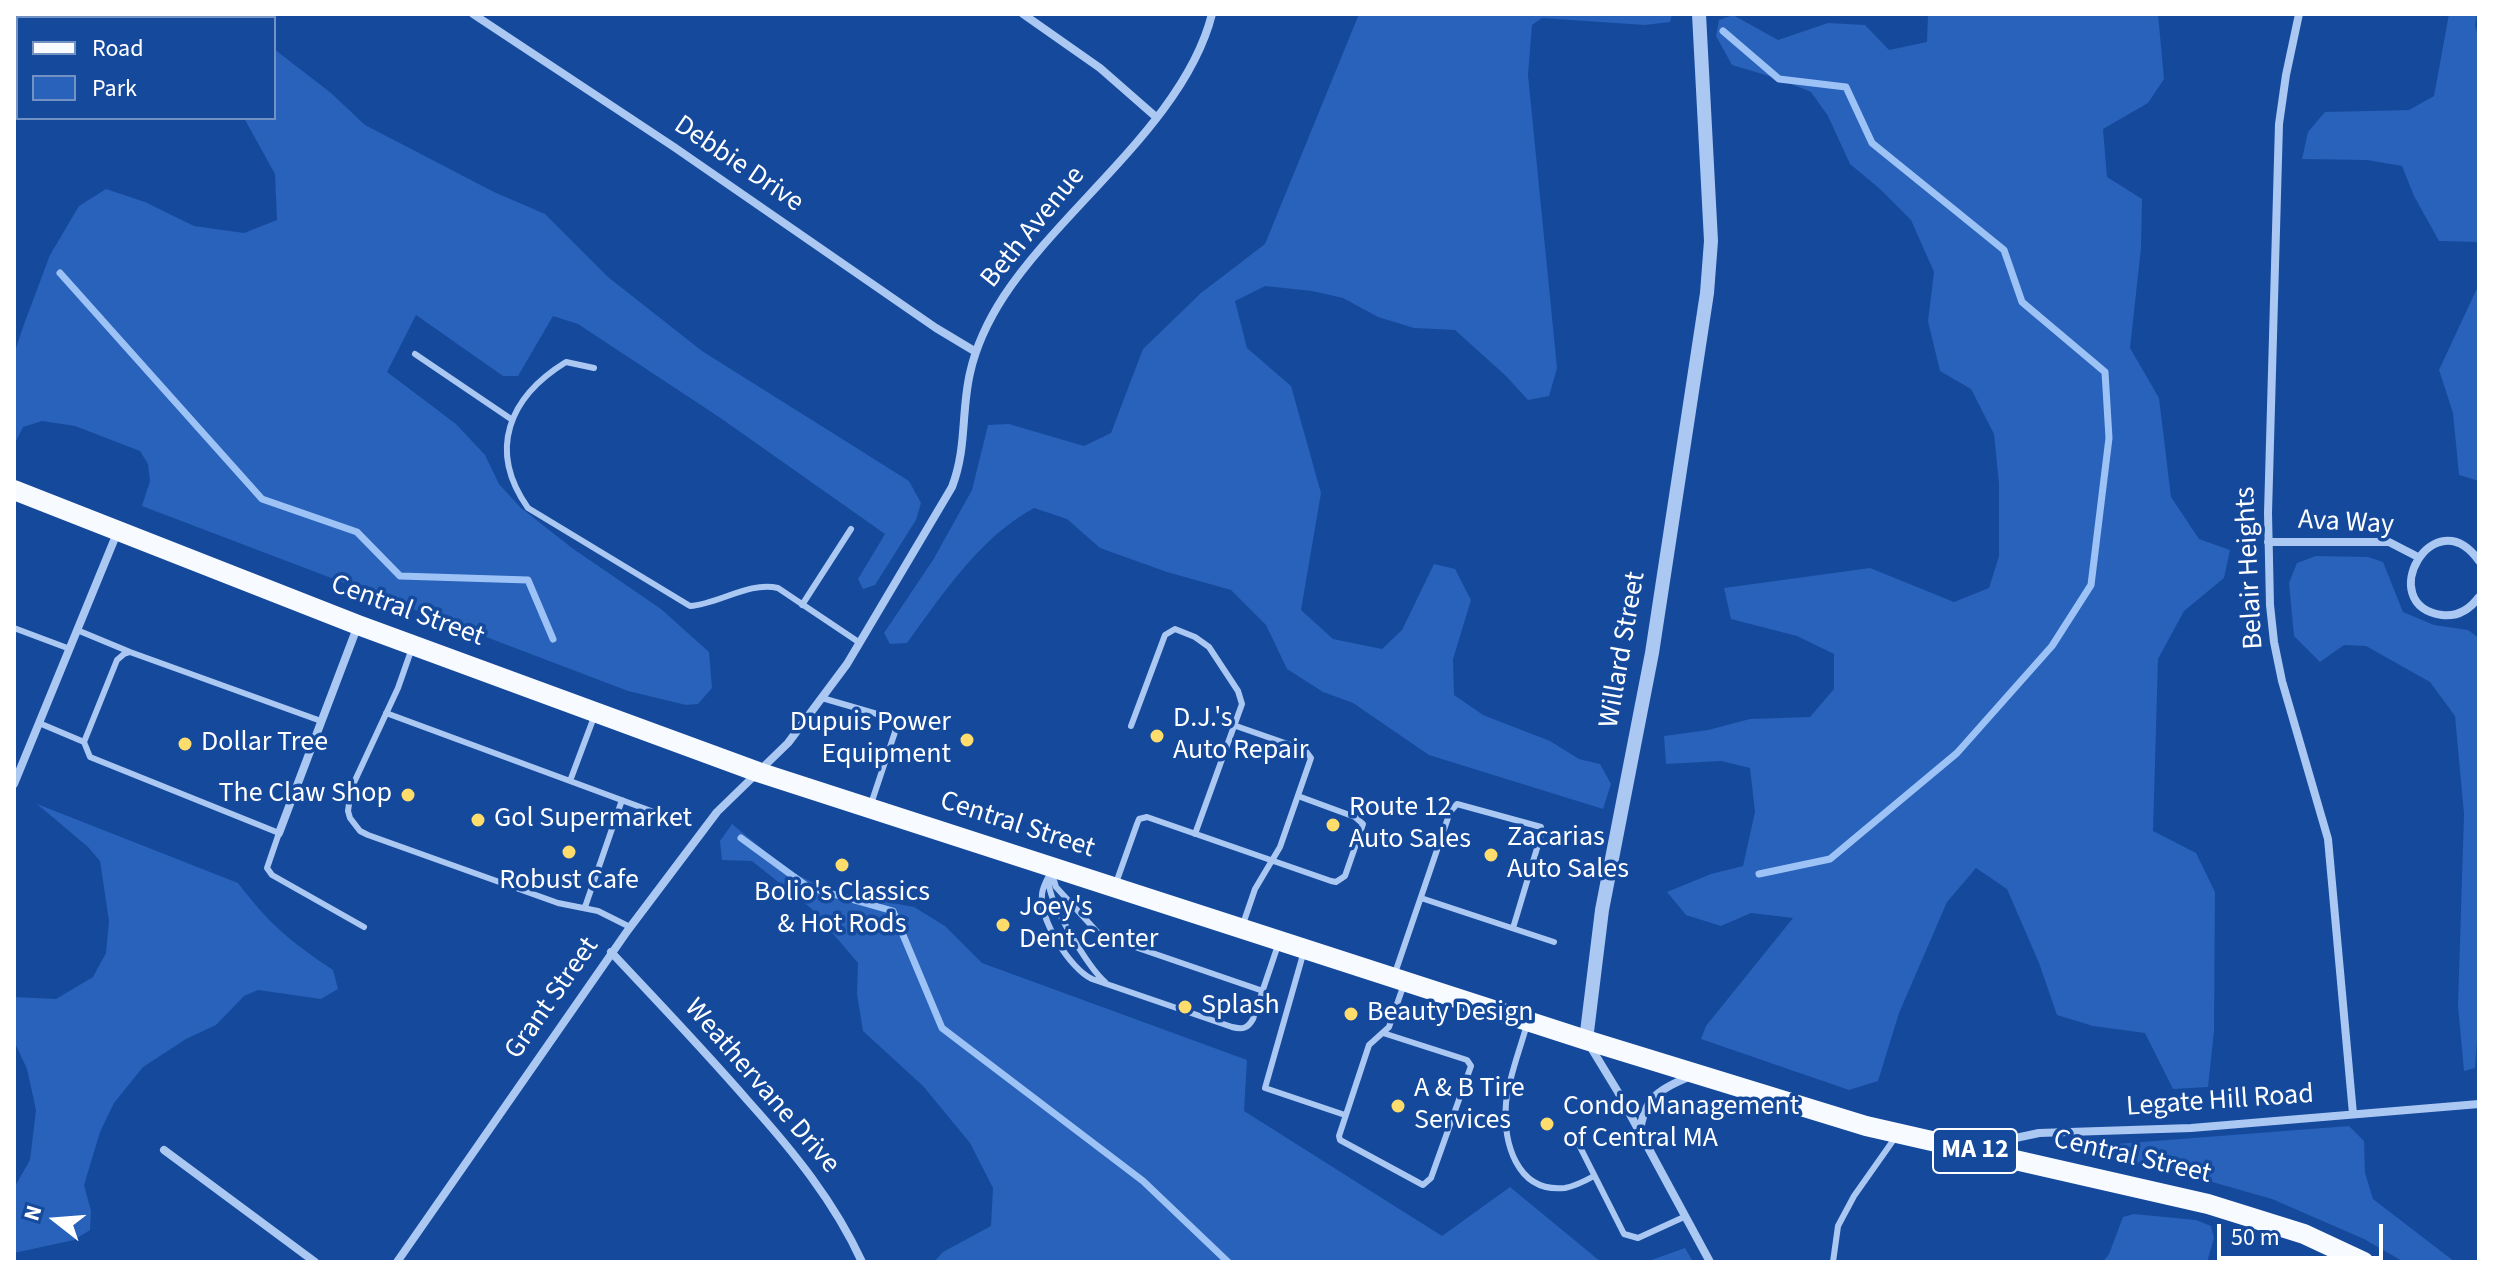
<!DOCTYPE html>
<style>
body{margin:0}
#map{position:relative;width:2493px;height:1276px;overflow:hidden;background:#15499c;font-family:"Source Sans 3",sans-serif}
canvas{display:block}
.frame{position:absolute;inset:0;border:16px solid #fff;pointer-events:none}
.legend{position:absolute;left:16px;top:16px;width:260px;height:104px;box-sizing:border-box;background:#15499c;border:2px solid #7392c4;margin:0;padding:10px 14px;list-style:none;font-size:24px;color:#fff}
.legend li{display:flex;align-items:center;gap:16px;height:40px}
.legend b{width:40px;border:2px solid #7392c4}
.north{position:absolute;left:16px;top:1180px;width:80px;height:80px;-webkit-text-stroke:6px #15499c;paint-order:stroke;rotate:287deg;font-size:22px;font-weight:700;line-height:32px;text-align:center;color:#fff}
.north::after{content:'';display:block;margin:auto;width:28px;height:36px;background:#fff;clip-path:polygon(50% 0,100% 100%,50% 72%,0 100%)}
.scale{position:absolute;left:2217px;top:1224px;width:166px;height:36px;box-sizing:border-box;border:4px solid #fff;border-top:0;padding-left:10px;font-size:24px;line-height:28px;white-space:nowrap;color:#fff;-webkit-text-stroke:6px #15499c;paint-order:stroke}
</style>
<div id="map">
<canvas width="2493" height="1276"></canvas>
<div class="frame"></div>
<ul class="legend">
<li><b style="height:10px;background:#f7faff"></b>Road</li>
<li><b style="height:22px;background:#2862ba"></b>Park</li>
</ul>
<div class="north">N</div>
<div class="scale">50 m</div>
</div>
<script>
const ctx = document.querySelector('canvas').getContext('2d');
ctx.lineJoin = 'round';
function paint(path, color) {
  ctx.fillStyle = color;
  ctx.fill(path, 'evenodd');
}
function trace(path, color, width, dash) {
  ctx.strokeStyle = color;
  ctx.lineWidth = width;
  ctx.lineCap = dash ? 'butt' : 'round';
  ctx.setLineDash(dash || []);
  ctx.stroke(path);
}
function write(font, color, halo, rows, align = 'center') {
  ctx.font = font + ' "Source Sans 3",sans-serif';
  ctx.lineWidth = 7;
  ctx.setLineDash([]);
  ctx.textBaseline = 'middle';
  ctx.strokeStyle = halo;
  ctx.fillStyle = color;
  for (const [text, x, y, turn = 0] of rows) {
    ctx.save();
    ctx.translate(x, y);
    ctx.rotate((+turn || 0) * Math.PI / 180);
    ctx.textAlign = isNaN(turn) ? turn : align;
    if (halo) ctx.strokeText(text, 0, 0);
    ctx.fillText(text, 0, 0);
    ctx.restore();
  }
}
paint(new Path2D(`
 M154,14H229L234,18H158Z
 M1359,14H1672L1670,22L1645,25L1542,18L1532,25L1528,75L1557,368L1549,396L1528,400L1506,376L1455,330L1414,328L1378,317L1343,298L1312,291L1265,286L1235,301L1247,348L1291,386L1321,493L1301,610L1333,639L1382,649L1402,630L1434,564L1455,569L1471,600L1453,659L1454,695L1483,715L1550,741L1579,759L1600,764L1611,784L1603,809L1429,755L1353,703L1323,692L1287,669L1266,625L1231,590L1167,572L1100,548L1067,519L1034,508C979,538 943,594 907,643L890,644L884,633L933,560L972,490L988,425L1009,424L1084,446L1111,433L1143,349L1201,293L1265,244Z
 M1928,14H2158L2164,79L2148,103L2103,129L2107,177L2142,199L2141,248L2130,348L2159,398L2171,497L2199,539L2230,550L2224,578L2184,611L2158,659L2153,831L2196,853L2215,892L2214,1031L2208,1087L2173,1089L2145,1033L2093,1026L2057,1015L2039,963L2007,889L1976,868L1947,902L1899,1013L1878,1081L1849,1090L1701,1039L1706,1026L1793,918L1751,913L1721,926L1686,915L1667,892L1711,874L1743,866L1755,812L1750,768L1721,761L1666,764L1664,736L1708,730L1750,719L1810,717L1834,689V654L1797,636L1731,619L1724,588L1870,568L1954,602L1989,588L1999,556V484L1994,434L1971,389L1940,371L1928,321L1934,272L1911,220L1880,189L1850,164L1828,116L1811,92L1779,79L1732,65L1716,36L1719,20L1733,15L1778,40L1828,23L1865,25L1889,50L1927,42Z
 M2449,14H2477L2475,25L2479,41V242L2439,241L2414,196L2402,166L2367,160L2302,159L2308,132L2325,112L2409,110L2434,96Z
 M274,49L331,93L365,125L494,192L545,214L608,277L702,351L909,481L921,503L916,520L875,585L863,589L858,579L885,534L719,417L578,324L553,316L518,376H503L416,315L387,372L456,424L485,455L499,484L520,507L572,548L661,609L709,652L712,688L698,704L686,705L628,691L142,506L150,481L148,464L140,451L75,426L42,421L23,427L14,445V354L23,327L50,255L79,206L106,189L145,202L194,226L244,233L277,220L275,174L244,118H274Z
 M2479,284V481L2459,475L2453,413L2439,370Z
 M2316,556L2368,557L2383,562L2403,612L2434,625L2468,630L2479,638V1014L2475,1068L2464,1071L2458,1006L2464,814L2455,716L2430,682L2366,646L2344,645L2320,662L2294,636L2289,583L2297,563Z
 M37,804L238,883C269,924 291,942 333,970L338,989L321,999L258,990L244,996L216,1025L186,1039L143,1067L114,1103L100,1132L84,1185L91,1211L90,1230L74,1240L14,1253V1188L30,1160L36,1110L27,1069L14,1041V997L56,999L93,977L106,953L109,921L100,861L88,847Z
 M732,824L788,870L829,891L914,907L945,926L982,963L1247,1060L1244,1111L1442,1236L1510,1187L1601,1262H934L943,1252L991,1226L993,1188L970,1143L923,1086L863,1031L857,994L858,963L812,909L752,861L722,860L720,841Z
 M2349,1126L2364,1141L2365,1173L2373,1199L2455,1262H2404L2364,1239L2272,1199L2184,1174L2107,1156L2099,1149L2103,1145Z
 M2134,1214L2196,1220L2211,1226L2214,1238L2207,1262H2103L2109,1254L2123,1217Z
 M1685,1248L1693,1262H1646Z`), '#2862ba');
trace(new Path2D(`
 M1723,31L1779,79L1846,87L1872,143L2004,250L2022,302L2105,372L2109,438L2091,585L2052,646L1957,753L1830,859L1759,874
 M60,273L262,499L357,532L400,576L528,580L553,639
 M741,838L808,887L893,911L942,1028L1143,1181L1228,1262`), '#9dc2f6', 7);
trace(new Path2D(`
 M415,354L511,419
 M594,368L566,362C509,397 487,450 528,508L690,606C719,604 749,581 778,588L860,643
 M802,605L851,529
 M14,628L70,649
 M77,630L130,652
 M412,648L398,688L351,789L348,811L350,818L360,831L368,835L558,903L598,911L630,927
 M822,698L891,718L896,726L895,732L871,804
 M386,713L662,815
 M321,721L130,652L124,654L117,660L84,742L90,757L279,833L267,868L272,875L364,927
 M39,723L84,742
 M1131,726L1165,635L1175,629L1195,637L1209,647L1238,691L1242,704L1195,834
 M1236,726L1305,750L1311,758L1280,847L1255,889L1243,924
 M570,781L594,717
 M1052,870C1048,878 1043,885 1042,894C1039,919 1070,969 1092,979L1232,1027C1243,1030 1248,1028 1253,1019L1278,945
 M1052,874L1056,887L1100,935L1263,991
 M1049,882C1048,902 1089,968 1105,982
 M1116,883L1137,824L1139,819L1147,817L1331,881L1336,882L1345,876L1363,824L1355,817L1298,796
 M1421,898L1554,942
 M585,907L622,800
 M1304,951L1265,1088L1345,1115
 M1395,973L1450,812L1457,804L1541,827V835L1513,928
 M1527,1024C1520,1050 1509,1076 1506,1103C1503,1142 1516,1193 1565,1188C1575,1186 1585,1181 1594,1176
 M1383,1033L1467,1060L1471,1066L1431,1178L1423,1185L1340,1140L1339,1136L1369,1045L1389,1027L1404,984
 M1574,1135L1624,1234L1638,1238L1684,1217
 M1833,1262L1838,1226L1854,1196L1897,1135`), '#abc8f3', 6);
trace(new Path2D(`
 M473,14L674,147L936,328L976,352
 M1023,14L1100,68L1156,117
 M2299,14L2286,75L2279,124L2268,513L2270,605L2274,642L2282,681L2328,839L2353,1114
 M2268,542H2389L2418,557
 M2479,561C2434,497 2373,605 2442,615C2458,617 2470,609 2479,597
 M14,784L117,533
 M279,833L358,625
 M611,952C658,1002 705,1051 749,1102C793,1151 834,1201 862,1262
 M1590,1046L1618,1092L1710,1262
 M1640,1132C1644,1096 1661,1089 1691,1076
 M1978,1146L2039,1133L2191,1128L2479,1104
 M164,1150L315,1262
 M397,1262L628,930L717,812L788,743L847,664L952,487C967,448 961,412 970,373C976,346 989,319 1004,296C1064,205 1185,121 1212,14`), '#abc8f3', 8);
trace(new Path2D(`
 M1586,1040L1602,910L1652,653L1707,293L1711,241L1699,14`), '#abc8f3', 14);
trace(new Path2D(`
 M14,490L358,625L758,772L1586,1040L1866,1126L2208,1204L2304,1234L2364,1262`), '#f7faff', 20);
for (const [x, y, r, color] of [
 [1157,736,8,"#ffdd6d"],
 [967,740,8,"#ffdd6d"],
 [185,744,8,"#ffdd6d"],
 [408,795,8,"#ffdd6d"],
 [478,820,8,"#ffdd6d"],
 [1333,825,8,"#ffdd6d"],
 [569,852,8,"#ffdd6d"],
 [1491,855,8,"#ffdd6d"],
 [842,865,8,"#ffdd6d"],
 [1003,925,8,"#ffdd6d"],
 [1185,1007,8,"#ffdd6d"],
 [1351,1014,8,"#ffdd6d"],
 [1398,1106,8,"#ffdd6d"],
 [1547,1124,8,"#ffdd6d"]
]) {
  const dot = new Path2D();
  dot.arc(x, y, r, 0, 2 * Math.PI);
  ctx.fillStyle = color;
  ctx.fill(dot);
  trace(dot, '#15499c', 3);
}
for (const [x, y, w] of [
 [1975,1151,84]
]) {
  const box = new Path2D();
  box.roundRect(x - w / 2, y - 22, w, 44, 6);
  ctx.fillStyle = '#15499c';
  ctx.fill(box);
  trace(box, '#fff', 2);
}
write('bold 26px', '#fff', null, [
 ["MA 12",1975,1151]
]);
write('28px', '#fff', '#15499c', [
 ["Debbie Drive",738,165,34],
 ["Beth Avenue",1034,228,-51],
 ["Ava Way",2346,524,3],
 ["Belair Heights",2251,568,-93],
 ["Central Street",407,612,20],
 ["Willard Street",1624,650,-80],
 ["Central Street",1017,826,18],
 ["Grant Street",553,999,-55],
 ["Weathervane Drive",761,1087,49],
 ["Legate Hill Road",2220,1102,-4],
 ["Central Street",2132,1158,13]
]);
write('28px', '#fff', '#15499c', [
 ["D.J.'s",1173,720],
 ["Auto Repair",1173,752],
 ["Dupuis Power",951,724,"right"],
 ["Equipment",951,756,"right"],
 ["Dollar Tree",201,744],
 ["The Claw Shop",392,795,"right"],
 ["Route 12",1349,809],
 ["Auto Sales",1349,841],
 ["Gol Supermarket",494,820],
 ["Zacarias",1507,839],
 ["Auto Sales",1507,871],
 ["Robust Cafe",569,882,"center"],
 ["Bolio's Classics",842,894,"center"],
 ["& Hot Rods",842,926,"center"],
 ["Joey's",1019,909],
 ["Dent Center",1019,941],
 ["Splash",1201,1007],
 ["Beauty Design",1367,1014],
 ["A & B Tire",1414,1090],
 ["Services",1414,1122],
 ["Condo Management",1563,1108],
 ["of Central MA",1563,1140]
], 'left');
</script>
